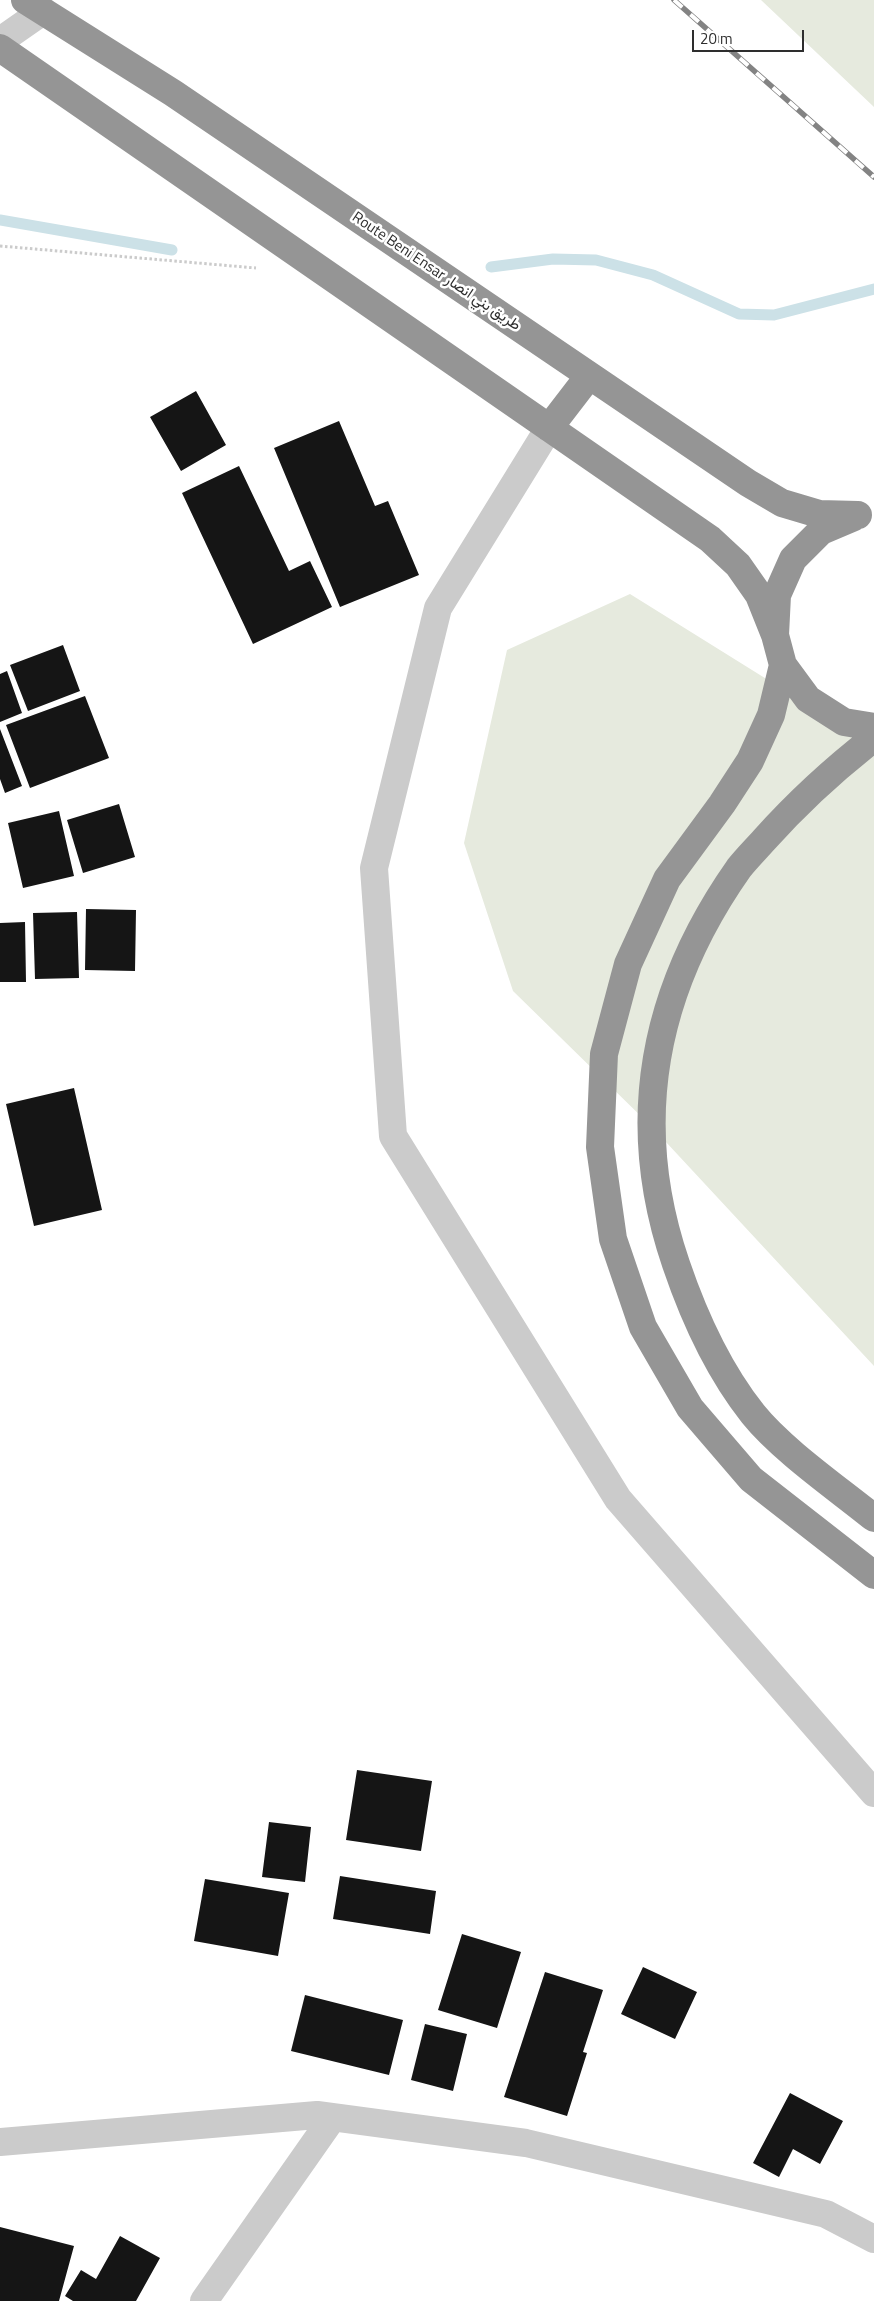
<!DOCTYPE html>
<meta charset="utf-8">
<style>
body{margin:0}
#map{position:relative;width:874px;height:2301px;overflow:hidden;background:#fff;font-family:"Titillium Web",sans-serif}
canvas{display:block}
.scale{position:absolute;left:692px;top:30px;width:112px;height:22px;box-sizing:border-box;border:2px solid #2e2e2e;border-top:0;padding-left:6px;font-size:15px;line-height:18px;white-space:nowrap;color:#2e2e2e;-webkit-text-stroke:4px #fff;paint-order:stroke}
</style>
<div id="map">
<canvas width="874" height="2301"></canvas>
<div class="scale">20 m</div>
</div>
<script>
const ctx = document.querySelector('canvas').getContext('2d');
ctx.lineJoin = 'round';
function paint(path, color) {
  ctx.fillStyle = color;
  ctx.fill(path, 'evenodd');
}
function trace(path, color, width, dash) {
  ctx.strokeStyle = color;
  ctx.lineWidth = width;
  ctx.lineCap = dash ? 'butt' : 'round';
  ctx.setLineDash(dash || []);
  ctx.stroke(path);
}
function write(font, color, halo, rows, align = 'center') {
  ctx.font = font + ' "Titillium Web",Vazirmatn,sans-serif';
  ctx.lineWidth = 5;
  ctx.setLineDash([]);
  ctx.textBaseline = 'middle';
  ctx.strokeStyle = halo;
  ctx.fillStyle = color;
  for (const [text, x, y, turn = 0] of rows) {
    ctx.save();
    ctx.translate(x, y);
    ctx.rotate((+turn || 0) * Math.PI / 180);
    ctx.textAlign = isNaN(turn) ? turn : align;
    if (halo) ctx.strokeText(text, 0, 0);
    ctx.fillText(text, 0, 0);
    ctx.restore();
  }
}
paint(new Path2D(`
 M761,0H874V107Z
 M630,594L874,746V1366L652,1127L513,991L464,843L507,650Z`), '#e6eade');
trace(new Path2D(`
 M0,220L172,250
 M491,267L553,259L596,260L653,275L739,314L774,315L874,289`), '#cce1e7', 11);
paint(new Path2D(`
 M196,391L226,445L181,471L150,417Z
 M339,421L375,506L388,501L419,575L340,607L274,448Z
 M239,466L289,571L310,561L332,607L253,644L182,493Z
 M63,645L80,691L28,711L10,665Z
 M7,671L22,713L0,722V674Z
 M85,696L109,758L30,788L6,725Z
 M0,729L22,786L5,793L0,779Z
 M119,804L135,857L83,873L67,820Z
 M59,811L74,876L23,888L8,823Z
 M86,909L136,910L135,971L85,970Z
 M77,912L79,978L35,979L33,913Z
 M25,922L26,982H0V923Z
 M74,1088L102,1210L34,1226L6,1104Z
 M357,1770L432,1781L421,1851L346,1840Z
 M269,1822L311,1827L305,1882L262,1877Z
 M340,1876L436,1891L430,1934L333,1919Z
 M205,1879L289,1893L278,1956L194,1941Z
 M462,1934L521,1952L497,2028L438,2010Z
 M643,1967L697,1992L675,2039L621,2014Z
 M545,1972L603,1990L583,2052L587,2053L567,2116L504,2097Z
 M305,1995L403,2020L389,2075L291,2051Z
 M425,2024L467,2034L453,2091L411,2080Z
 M790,2093L843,2121L820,2164L793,2149L779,2177L753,2163Z
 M0,2227L74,2246L59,2301H0Z
 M120,2236L160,2258L136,2301H73L65,2296L81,2270L96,2279Z`), '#151515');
trace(new Path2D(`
 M0,246L256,268`), '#cbcbcb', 3, [2.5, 2.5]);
trace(new Path2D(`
 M0,41L43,11
 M549,428L438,608L374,868L393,1136L618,1499L874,1793
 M0,2142L317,2115L526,2143L826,2214L874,2239
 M204,2301L333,2117`), '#cbcbcb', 28);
trace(new Path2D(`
 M25,0L173,93L748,483L782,503L819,514L858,515
 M0,48L710,539L738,565L759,595L775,635
 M549,428L589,376
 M854,517L821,531L793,559L777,595L775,635L783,665L808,699L844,722L874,727
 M783,665L771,715L750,761L722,804L667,879L628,964L604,1054L600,1147L613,1239L643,1327L690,1408L751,1479L874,1575
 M874,738C834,769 798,802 764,840C756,849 747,858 739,868C653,990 627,1121 676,1264C694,1317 718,1370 753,1414C782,1450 837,1488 874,1518`), '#959595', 28);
const rail = new Path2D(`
 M674,0L874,177`);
trace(rail, '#838383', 5.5);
trace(rail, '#fff', 4, [11]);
write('15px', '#2e2e2e', '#fff', [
 ["Route Beni Ensar طريق بني انصار",436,272,34]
]);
</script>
